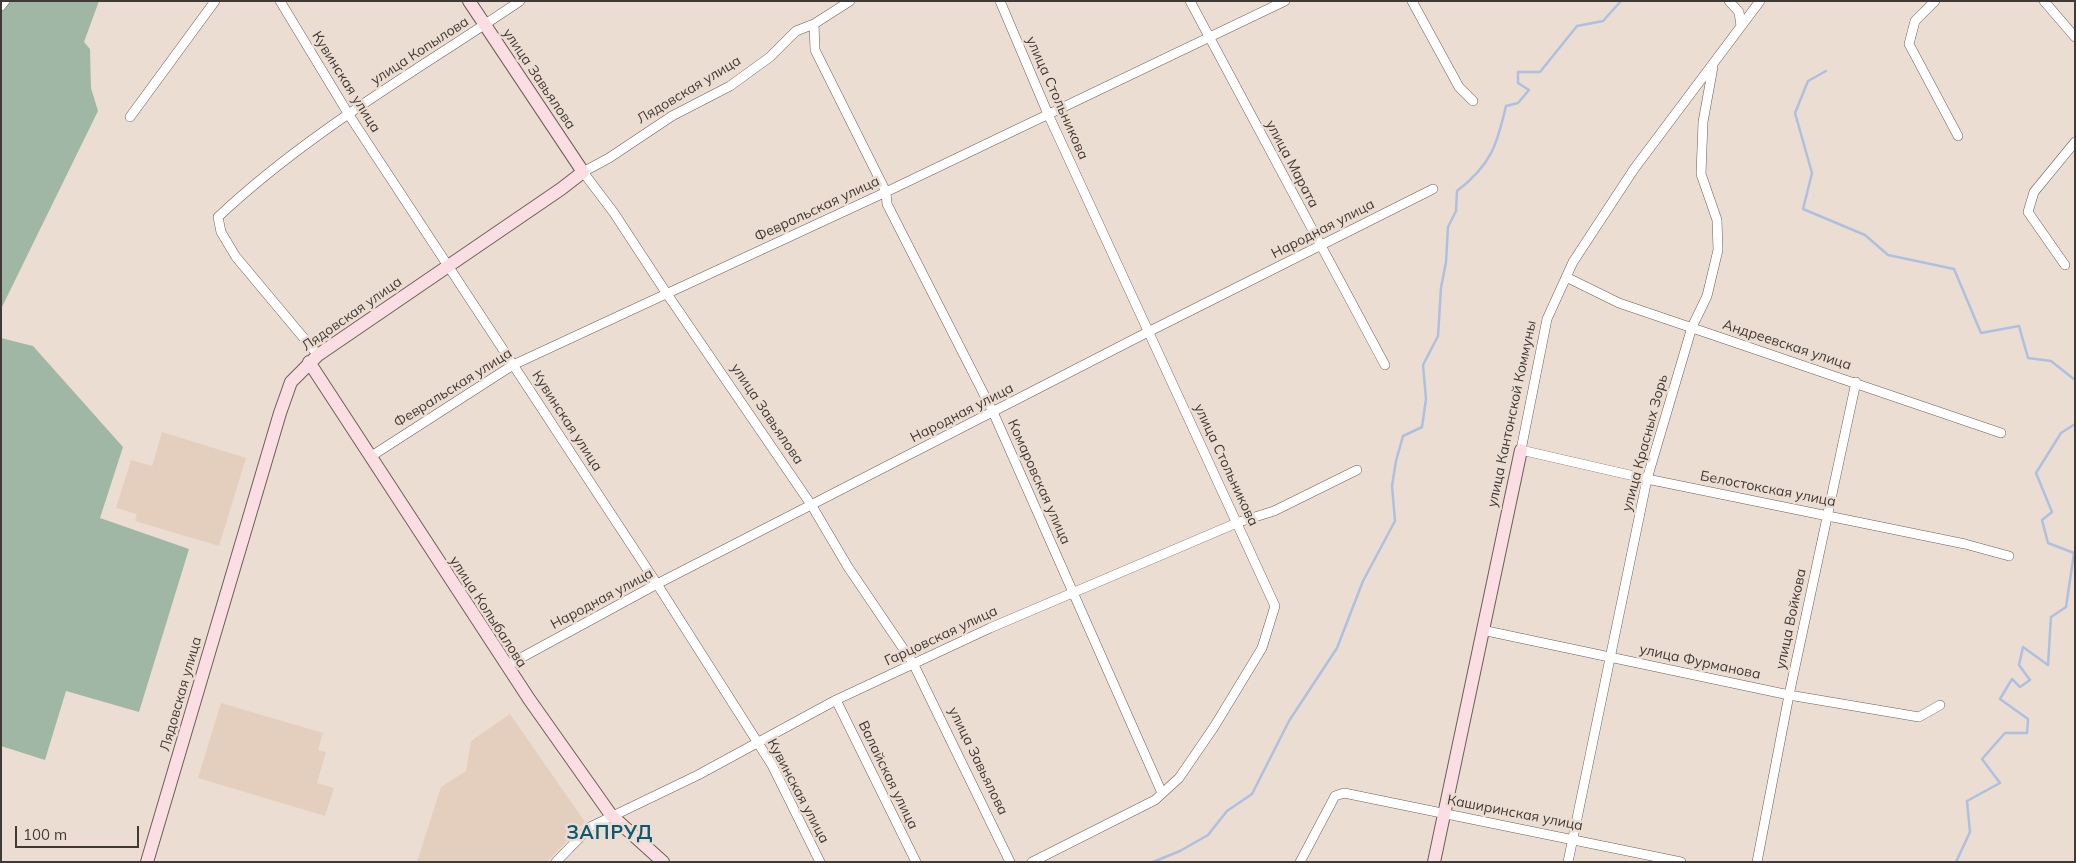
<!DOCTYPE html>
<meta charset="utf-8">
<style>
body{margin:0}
#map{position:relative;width:2076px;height:863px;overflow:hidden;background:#ecddd2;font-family:Mulish,sans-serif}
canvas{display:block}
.frame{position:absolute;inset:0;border:2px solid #403a36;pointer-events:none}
.scale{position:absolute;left:15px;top:826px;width:124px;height:22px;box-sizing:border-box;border:2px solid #403a36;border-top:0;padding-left:6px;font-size:15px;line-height:18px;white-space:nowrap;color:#403a36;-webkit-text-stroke:4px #ecddd2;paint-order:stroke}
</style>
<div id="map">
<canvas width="2076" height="863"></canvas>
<div class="frame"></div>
<div class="scale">100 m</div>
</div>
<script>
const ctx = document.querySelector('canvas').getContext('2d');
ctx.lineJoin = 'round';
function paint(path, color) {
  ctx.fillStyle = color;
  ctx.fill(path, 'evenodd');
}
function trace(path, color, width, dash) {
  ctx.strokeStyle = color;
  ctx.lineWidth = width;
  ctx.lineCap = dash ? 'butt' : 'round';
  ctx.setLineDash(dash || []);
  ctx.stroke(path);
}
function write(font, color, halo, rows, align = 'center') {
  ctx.font = font + ' Mulish,sans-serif';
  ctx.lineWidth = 5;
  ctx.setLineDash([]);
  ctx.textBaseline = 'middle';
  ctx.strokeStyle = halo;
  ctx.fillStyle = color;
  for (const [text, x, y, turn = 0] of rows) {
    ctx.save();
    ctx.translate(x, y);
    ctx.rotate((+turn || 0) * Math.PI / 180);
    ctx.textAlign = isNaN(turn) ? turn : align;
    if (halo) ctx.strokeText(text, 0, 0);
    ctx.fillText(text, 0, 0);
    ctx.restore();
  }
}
paint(new Path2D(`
 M162,432L246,458L219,546L135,521L137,514L116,508L131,460L152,466Z
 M221,703L323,733L318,750L326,752L317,783L334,788L325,816L198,778Z
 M510,714L585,822L547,862H417L441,787L466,771L471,741Z`), '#e4cfbf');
paint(new Path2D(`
 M1,1H99L84,42L90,49L91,88L98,111L1,309Z
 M1,338L33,346L123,447L100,518L189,549L139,712L66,691L45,760L1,746Z`), '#a1b7a5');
trace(new Path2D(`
 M1826,71L1808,81L1795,113L1812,173L1803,209L1865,235L1888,255L1954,269L1981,333L2019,326L2028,358L2051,361L2075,380
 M1153,862L1180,851L1208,835L1227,811L1252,794L1289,721L1337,648L1363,581L1395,521L1392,486L1396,461L1403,436L1422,427L1426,399L1423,365L1438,336L1441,288L1446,262L1448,227L1456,211L1457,191C1491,165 1497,145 1506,106L1518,103L1529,90L1518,83V72H1540L1577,26L1603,21L1621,1
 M1956,862L1970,832L1967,801L2000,783L1982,759L2005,733H2027L2028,719L2000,699L2012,679L2020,687L2030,680L2019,665L2023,647L2048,665L2051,617L2066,607L2074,553L2048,543L2042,520L2052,512L2036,473L2061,433L2075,424`), '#aec0e0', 2.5);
const street = new Path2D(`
 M280,1L349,115L657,584L772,765L820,862
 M850,1L814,24L796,31L770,57L730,86L672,116L609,158L583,172L614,213L667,294L812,506L848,567L913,663L1010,862
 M1000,1L1048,114L1275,606L1262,648L1214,727L1179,778L1155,800L1032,862
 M1190,1L1385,365
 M1412,1L1459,87L1473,101
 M1729,1L1739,12L1741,26
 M1760,1L1634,169L1573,262L1547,319L1521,450L1647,479L1965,544L2009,556
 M1935,1L1915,21L1909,44L1958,136
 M2044,1L2075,37
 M1,6L5,1
 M814,24L815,50L886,192L887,204L993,412L1162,793
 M130,117L215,1
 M2065,265L2028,212L2034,192L2075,142
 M1566,277L1619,303L2001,433
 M318,355L236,257L221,232L218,217C308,132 418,70 520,1
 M370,457L513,365L886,192L1285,1
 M1482,630L1789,695L1919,717L1940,705
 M506,666L657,584L1148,332L1433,189
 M836,700L916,862
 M556,862L590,827L698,775L836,700L990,628L1239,522L1274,511L1357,470
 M1300,862L1335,796L1344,793L1681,862
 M1568,862L1647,479L1692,327L1707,296L1718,250L1717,220L1701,174L1703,122L1713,67
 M1757,862L1789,695L1856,382`);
const secondary = new Path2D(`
 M309,362L529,699L611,815L663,862
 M147,862L280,413L291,382L318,355L561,189L583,172L469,1
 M1434,862L1521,450`);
trace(street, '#6c5f56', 10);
trace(secondary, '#6c5f56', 14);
trace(street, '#fff', 9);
trace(secondary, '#fadee3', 12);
write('14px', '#403a36', '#ecddd2', [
 ["улица Копылова",420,51,-33],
 ["улица Завьялова",539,79,56],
 ["Кувинская улица",346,82,58],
 ["Лядовская улица",689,90,-31],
 ["улица Стольникова",1057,98,66],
 ["улица Марата",1292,164,62],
 ["Февральская улица",817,209,-25],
 ["Народная улица",1323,229,-27],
 ["Лядовская улица",352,314,-35],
 ["Андреевская улица",1787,345,18],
 ["Февральская улица",453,388,-32],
 ["Народная улица",962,413,-27],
 ["улица Завьялова",767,414,56],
 ["улица Кантонской Коммуны",1512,414,-78],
 ["Кувинская улица",567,421,57],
 ["улица Красных Зорь",1645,443,-75],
 ["улица Стольникова",1226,465,65],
 ["Комаровская улица",1039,482,66],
 ["Белостокская улица",1768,489,11],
 ["Народная улица",602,599,-28],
 ["улица Колыбалова",488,612,57],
 ["улица Войкова",1791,619,-78],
 ["Гарцовская улица",941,636,-25],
 ["улица Фурманова",1700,662,12],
 ["Лядовская улица",181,694,-74],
 ["улица Завьялова",978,761,64],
 ["Валайская улица",888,775,64],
 ["Кувинская улица",798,791,62],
 ["Каширинская улица",1515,813,11]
]);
ctx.letterSpacing = '1px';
write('bold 19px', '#0b5973', '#ecddd2', [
 ["ЗАПРУД",610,833]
]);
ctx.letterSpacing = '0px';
</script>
